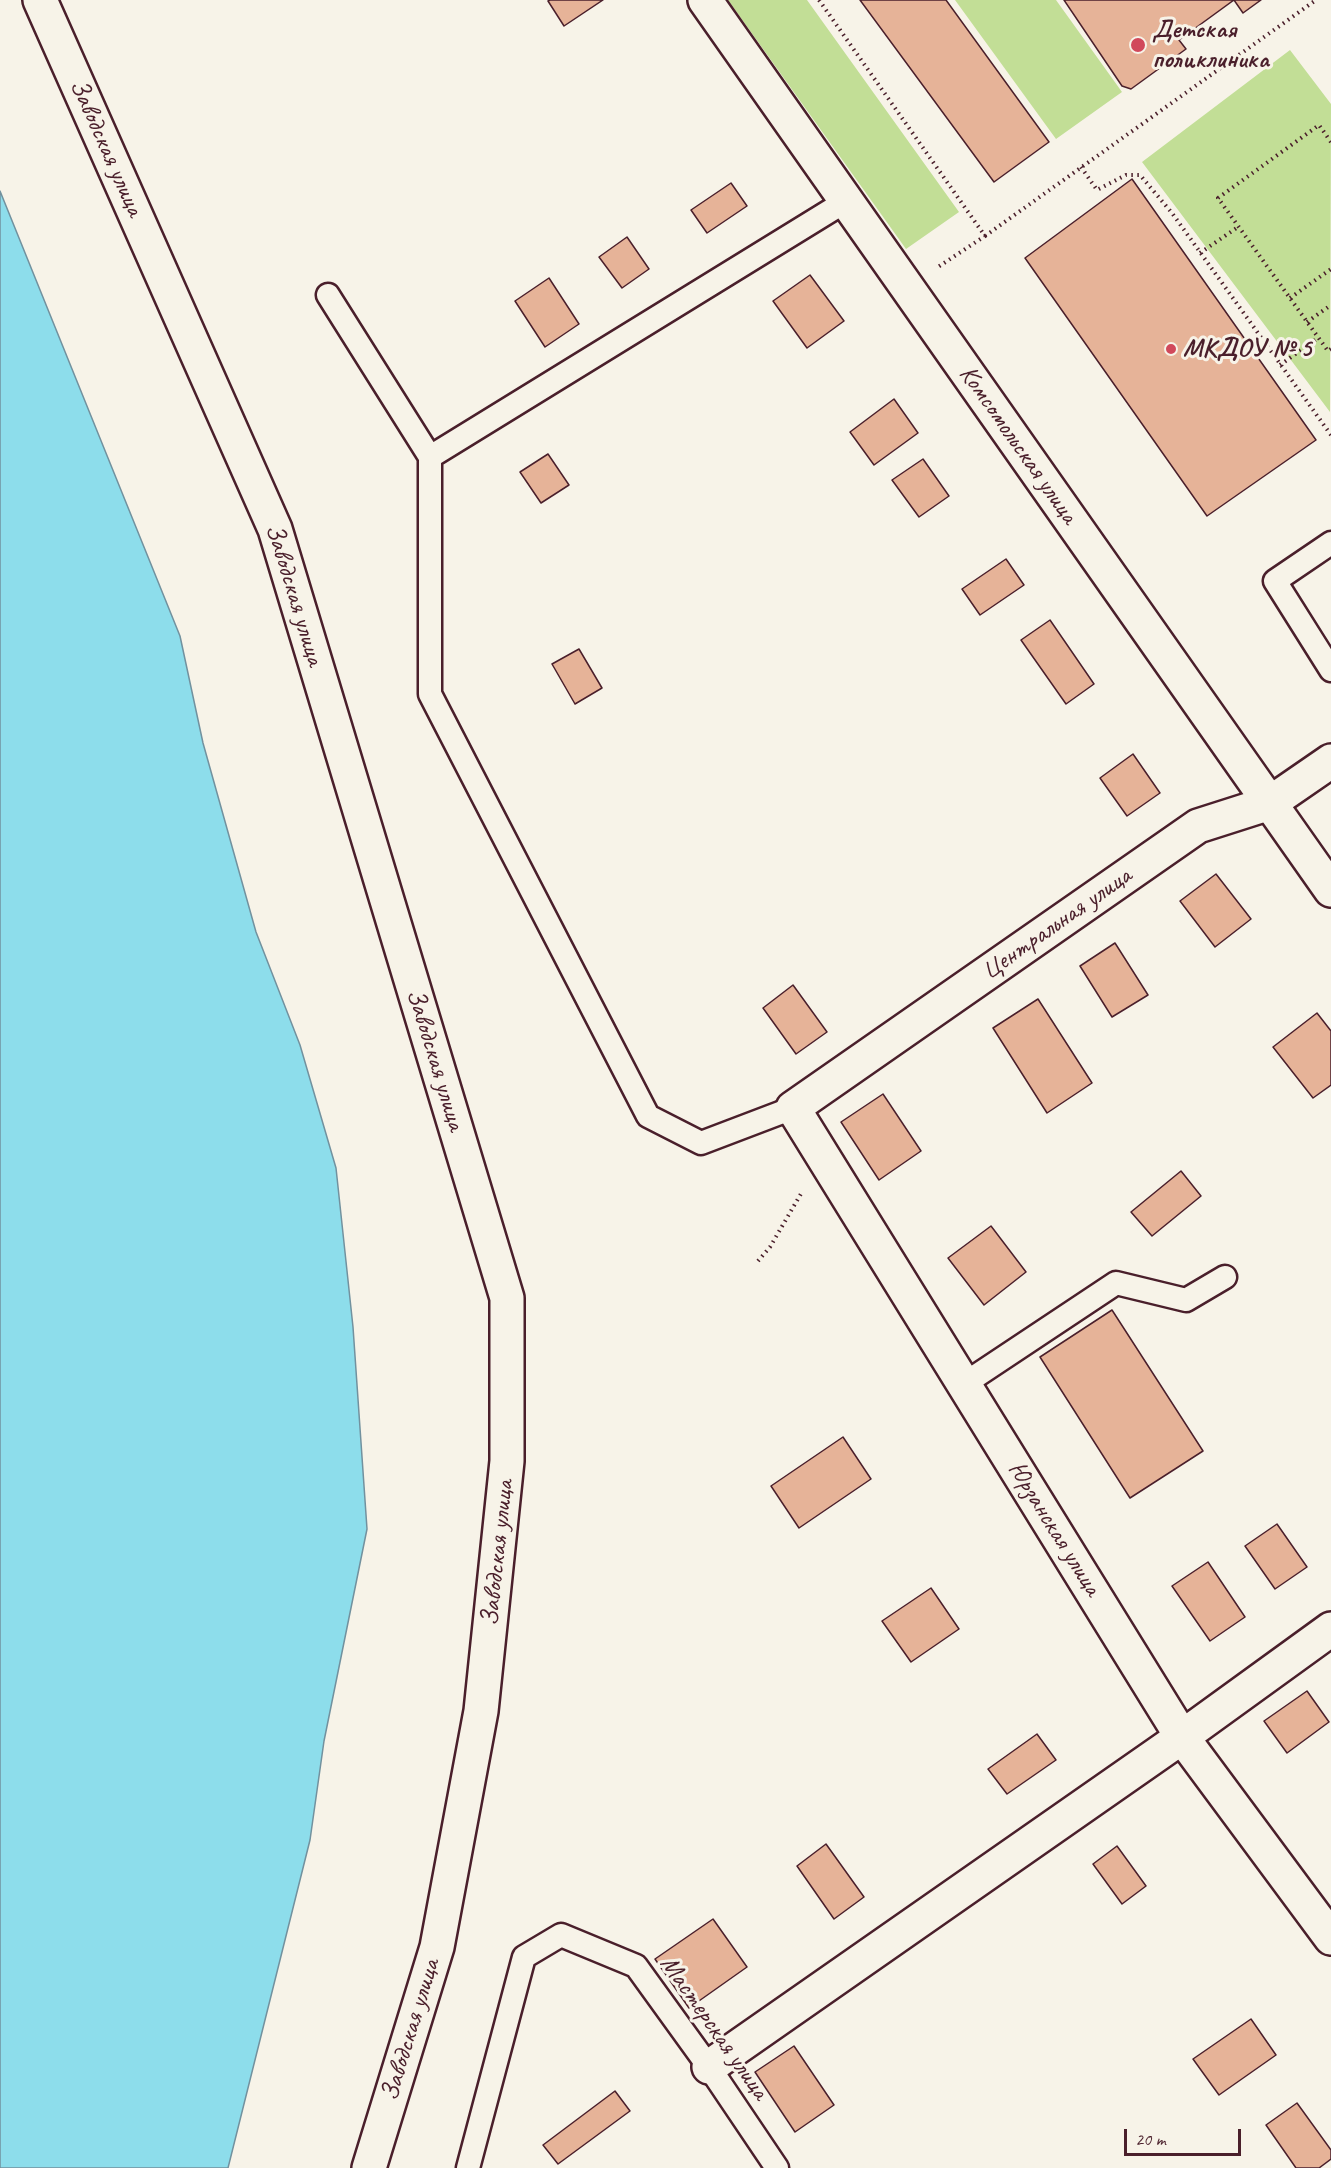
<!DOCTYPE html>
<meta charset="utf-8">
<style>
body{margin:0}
#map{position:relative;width:1331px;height:2168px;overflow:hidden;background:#f7f3e8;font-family:Caveat,sans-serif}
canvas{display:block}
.scale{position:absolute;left:1124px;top:2129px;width:117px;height:27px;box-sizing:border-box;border:3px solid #4a1f2b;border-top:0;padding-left:8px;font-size:18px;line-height:21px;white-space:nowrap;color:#4a1f2b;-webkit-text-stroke:4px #f7f3e8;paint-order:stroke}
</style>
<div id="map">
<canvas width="1331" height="2168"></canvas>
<div class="scale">20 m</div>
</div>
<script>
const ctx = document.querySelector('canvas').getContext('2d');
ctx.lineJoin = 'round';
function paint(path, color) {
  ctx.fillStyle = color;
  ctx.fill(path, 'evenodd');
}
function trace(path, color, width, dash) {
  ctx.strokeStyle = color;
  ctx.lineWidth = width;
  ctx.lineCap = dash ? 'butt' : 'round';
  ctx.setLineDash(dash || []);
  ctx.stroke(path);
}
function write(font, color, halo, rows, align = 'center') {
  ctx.font = font + ' Caveat,sans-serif';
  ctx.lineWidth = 6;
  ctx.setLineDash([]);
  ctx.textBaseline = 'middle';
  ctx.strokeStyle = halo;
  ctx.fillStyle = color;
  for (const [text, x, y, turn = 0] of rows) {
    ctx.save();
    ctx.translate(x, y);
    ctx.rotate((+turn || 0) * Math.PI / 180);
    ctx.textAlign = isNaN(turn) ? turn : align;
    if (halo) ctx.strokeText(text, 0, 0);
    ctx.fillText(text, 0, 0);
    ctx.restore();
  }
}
paint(new Path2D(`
 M728,0H807L959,212L906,249Z
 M955,0H1056L1122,92L1056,139Z
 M1290,50L1331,104L1330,412L1142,162Z`), '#c2de96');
const water = new Path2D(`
 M0,191L180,636L203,743L256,932L300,1045L336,1168L353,1327L367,1529L324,1741L310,1840L228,2168H0Z`);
paint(water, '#8dddeb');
trace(water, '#72919e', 1.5);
const building = new Path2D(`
 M550,0H603L564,26L548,1Z
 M860,0H946L1049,142L994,182Z
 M1064,0H1261L1243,13L1234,0L1179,40L1186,49L1131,89L1122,86Z
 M1132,179L1316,440L1207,516L1025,258Z
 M731,183L747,206L707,233L691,210Z
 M627,237L649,269L622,288L599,257Z
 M810,275L844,321L807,348L773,301Z
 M549,278L579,324L545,347L515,301Z
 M894,399L918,433L874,465L850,432Z
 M548,454L569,485L541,503L520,472Z
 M923,459L949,496L919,517L892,480Z
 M1006,559L1024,585L980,615L962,589Z
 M1050,620L1094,684L1066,704L1021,640Z
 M579,649L602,688L575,704L552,664Z
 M1133,754L1160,793L1127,816L1100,778Z
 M1216,874L1251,919L1215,947L1180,901Z
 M1115,943L1148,995L1112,1017L1080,966Z
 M793,985L827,1032L796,1054L763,1008Z
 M1038,999L1092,1083L1047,1113L993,1028Z
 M1317,1013L1331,1031V1085L1313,1098L1273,1047Z
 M883,1094L921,1151L879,1180L841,1122Z
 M1181,1171L1201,1196L1152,1236L1131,1212Z
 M991,1226L1026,1272L984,1305L948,1258Z
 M1112,1310L1203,1451L1130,1498L1040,1357Z
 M843,1437L871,1479L799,1528L771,1486Z
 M1277,1524L1307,1567L1275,1589L1245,1546Z
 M1208,1562L1245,1617L1210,1641L1172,1586Z
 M931,1588L959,1629L911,1662L882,1621Z
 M1307,1691L1329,1722L1287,1753L1264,1721Z
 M1037,1734L1056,1760L1007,1794L988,1769Z
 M826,1844L864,1897L834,1919L797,1866Z
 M1117,1846L1146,1886L1122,1904L1093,1864Z
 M713,1919L747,1967L689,2008L655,1959Z
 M1251,2019L1276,2055L1219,2095L1193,2059Z
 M794,2046L834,2105L795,2132L755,2072Z
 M615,2091L630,2111L558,2164L543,2145Z
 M1297,2103L1331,2150V2159L1319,2168H1296L1266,2125Z`);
paint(building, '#e6b398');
trace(building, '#4a1f2b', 1.5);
const lane = new Path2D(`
 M328,295L430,457
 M1331,543L1275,581L1331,670
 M793,1108L701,1143L648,1116L430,694V457L846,201
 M964,1384L1116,1283L1186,1300L1225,1277
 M468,2168L524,1957L561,1935L636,1966L709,2067L777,2168`);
const street = new Path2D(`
 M1331,761L1270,803L1198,826L793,1108L1182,1737L1331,1938
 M709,2067L1182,1737L1331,1629`);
const secondary = new Path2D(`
 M40,0L275,529L507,1298V1461L481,1711L437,1947L369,2168
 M705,0L1331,890`);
trace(lane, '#4a1f2b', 27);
trace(street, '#4a1f2b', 38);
trace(secondary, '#4a1f2b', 38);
trace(new Path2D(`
 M819,0L985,236L938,267
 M1331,142L1319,125L1218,198L1328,351L1331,349
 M1081,167L1097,190L1126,175H1140L1172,213L1331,435
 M985,236L1316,0
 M1200,253L1238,227
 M1290,298L1331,269
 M1307,322L1331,305
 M1280,365L1318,338
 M758,1261L770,1247L802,1192`), '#4a1f2b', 4, [1.5, 4.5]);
trace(lane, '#f7f3e8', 22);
trace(street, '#f7f3e8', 33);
trace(secondary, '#f7f3e8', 33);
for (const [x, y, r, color] of [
 [1138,45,8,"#d1495b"],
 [1171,349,6,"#d1495b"]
]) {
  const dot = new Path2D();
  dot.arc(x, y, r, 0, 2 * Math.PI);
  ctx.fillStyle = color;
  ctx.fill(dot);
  trace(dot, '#f7f3e8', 2);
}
write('bold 26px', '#4a1f2b', '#f7f3e8', [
 ["Детская",1152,30],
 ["поликлиника",1152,60],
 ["МКДОУ № 5",1183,349]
], 'left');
write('26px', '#4a1f2b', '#f7f3e8', [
 ["Заводская улица",106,148,66],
 ["Комсомольская улица",1018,445,55],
 ["Заводская улица",294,595,73],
 ["Центральная улица",1057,924,-35],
 ["Заводская улица",435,1060,73],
 ["Юрзанская улица",1054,1529,58],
 ["Заводская улица",498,1553,-84],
 ["Мастерская улица",714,2028,55],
 ["Заводская улица",411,2030,-73]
]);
</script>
